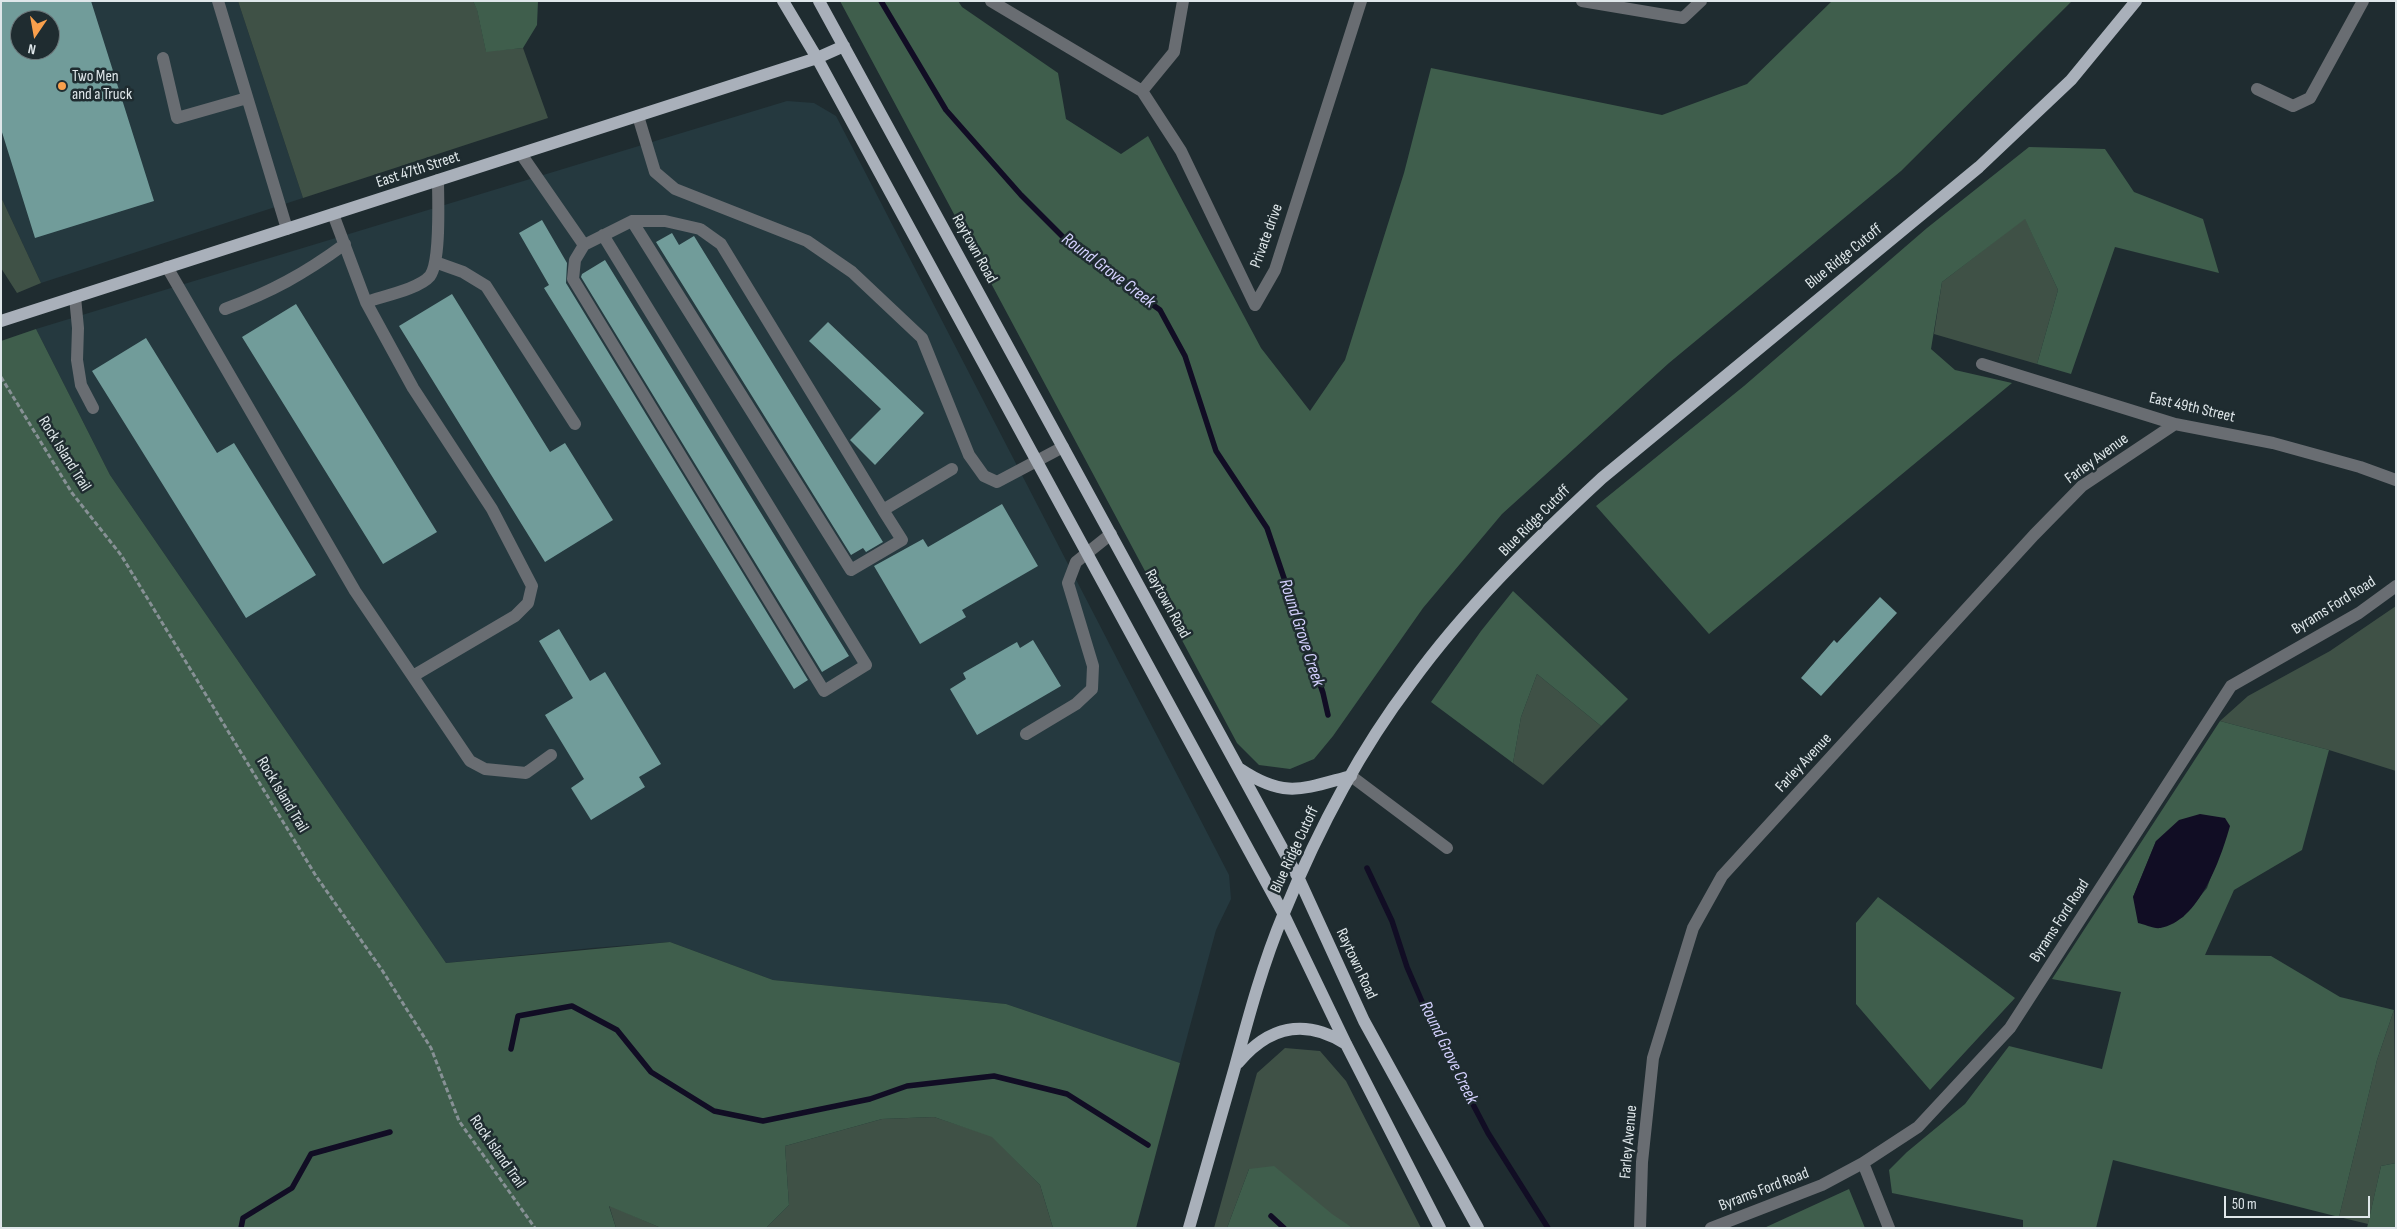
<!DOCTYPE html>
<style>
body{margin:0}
#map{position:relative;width:2397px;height:1229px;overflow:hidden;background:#1f2c30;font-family:"Sofia Sans Condensed",sans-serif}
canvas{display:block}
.frame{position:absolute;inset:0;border:2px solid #dfe7ea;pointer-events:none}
.north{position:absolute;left:10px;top:10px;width:50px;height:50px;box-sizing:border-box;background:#1f2c30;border:1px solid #6c777a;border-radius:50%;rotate:192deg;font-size:14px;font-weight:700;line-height:20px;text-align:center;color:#dfe7ea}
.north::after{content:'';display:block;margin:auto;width:18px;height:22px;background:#f9a04c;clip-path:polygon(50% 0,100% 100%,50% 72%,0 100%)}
.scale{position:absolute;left:2224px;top:1196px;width:146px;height:22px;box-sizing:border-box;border:2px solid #dfe7ea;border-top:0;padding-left:6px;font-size:15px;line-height:18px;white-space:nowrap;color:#dfe7ea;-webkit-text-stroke:4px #1f2c30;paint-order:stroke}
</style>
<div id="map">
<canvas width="2397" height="1229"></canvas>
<div class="frame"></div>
<div class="north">N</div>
<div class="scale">50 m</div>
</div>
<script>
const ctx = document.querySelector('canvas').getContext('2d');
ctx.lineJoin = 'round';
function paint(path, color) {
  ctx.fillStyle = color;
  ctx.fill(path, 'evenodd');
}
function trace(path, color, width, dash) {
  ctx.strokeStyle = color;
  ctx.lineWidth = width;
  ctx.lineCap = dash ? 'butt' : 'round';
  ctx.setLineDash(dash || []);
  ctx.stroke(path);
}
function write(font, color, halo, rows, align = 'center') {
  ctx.font = font + ' "Sofia Sans Condensed",sans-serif';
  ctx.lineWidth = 5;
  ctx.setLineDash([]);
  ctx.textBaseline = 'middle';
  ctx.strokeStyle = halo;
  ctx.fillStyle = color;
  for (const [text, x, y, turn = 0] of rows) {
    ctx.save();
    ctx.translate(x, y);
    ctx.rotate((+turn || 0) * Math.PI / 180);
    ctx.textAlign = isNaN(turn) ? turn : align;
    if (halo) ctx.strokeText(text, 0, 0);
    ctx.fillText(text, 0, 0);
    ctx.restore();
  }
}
paint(new Path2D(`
 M1,1H238L303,198L41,283L1,197ZM20,20H50V50H20Z
 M787,101L814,103L836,116L1229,875L1231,899L1216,930L1180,1063L1006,1004L773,980L670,942L592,948L446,963L110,475L36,329Z`), '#25393f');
paint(new Path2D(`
 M238,1H473L477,9L486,51L523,48L548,118L303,198Z
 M1,197L41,283L17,293L1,268Z
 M2025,218L2058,290L2037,364L1934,334L1942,282Z
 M2396,606V771L2329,750L2220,721L2248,696L2330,651Z
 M1537,674L1601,726L1543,785L1513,763L1521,717Z
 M2394,1010L2396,1163L2381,1166L2368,1224L2339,1217L2377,1060Z
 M1285,1048L1320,1051L1346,1081L1421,1228H1353L1249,1169L1227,1228H1214L1257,1073Z
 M934,1117L992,1136L1040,1185L1053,1228H766L789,1205L785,1146L882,1119Z
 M609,1205L661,1228H616Z`), '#3f5146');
paint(new Path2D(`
 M473,1H538L537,25L523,48L486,52L477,10Z
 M840,1H958L962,7L1058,73L1066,119L1121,154L1148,136L1261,348L1310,411L1345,360L1404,173L1431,68L1662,115L1747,84L1832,1H2072L1901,171L1669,363L1502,514L1423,608L1333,736L1314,759L1290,769L1259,765L1237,743Z
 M2029,147L2105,149L2134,192L2203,219L2219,273L2115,247L2071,374L2037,364L2058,290L2025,219L1942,282L1931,349L1955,370L2012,383L1709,634L1596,506L1744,386L1927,228Z
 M36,329L110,475L446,963L670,942L773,980L1006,1004L1180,1063L1136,1228H1053L1040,1185L992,1137L934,1117L882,1119L785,1146L789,1205L766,1228H661L609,1206L616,1228H1V341Z
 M1513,591L1628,699L1601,726L1537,674L1521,717L1513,763L1431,702L1481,631Z
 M2220,721L2329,750L2302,850L2234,890L2205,955L2271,956L2340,997L2394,1010L2377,1060L2339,1217L2113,1160L2096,1228H2023V1220L1892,1193L1889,1170L1907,1152L1965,1104L2009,1046L2102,1069L2121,992L2052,979ZM2229,826L2207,888L2183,917L2160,928L2133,897L2156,841Z
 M1878,897L2015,998L1930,1090L1856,1004V923Z
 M2396,1163V1228H2367L2381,1166Z
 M1274,1166L1332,1214L1353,1228H1227L1249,1169Z
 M1849,1189L1865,1228H1764Z`), '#3f5e4c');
paint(new Path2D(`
 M2200,814L2225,818L2230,826C2221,858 2199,922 2160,928C2154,929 2144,924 2138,923L2133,897L2156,841L2179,820Z`), '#110d24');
trace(new Path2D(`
 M881,1L946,110L1021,195L1072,246L1160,310L1185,356L1216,451L1267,528L1323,693L1328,715
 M1367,868L1392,921L1407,967L1436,1034L1488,1133L1548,1228
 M511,1049L518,1016L572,1006L617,1030L651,1072L714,1111L763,1121L870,1099L907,1086L994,1076L1067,1094L1148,1145
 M1271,1216L1284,1228
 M241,1228L243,1218L292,1188L311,1154L390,1132`), '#110d24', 5.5);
paint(new Path2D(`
 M1,1H91L154,201L35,238L1,129ZM20,20H50V50H20Z
 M542,220L567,263L566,283L808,680L794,689L544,288L549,285L519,233Z
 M672,233L679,245L694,236L883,542L866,552L863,548L851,555L656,242Z
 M605,260L849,656L822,672L581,277L582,274Z
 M452,294L550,452L565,443L613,520L545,562L399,326Z
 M296,304L437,532L383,564L242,337Z
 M828,322L924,413L875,465L850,440L881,409L809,341Z
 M146,338L217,453L234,443L316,575L246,618L92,371Z
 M1002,504L1038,566L962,610L966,617L920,644L874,566L923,539L928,547Z
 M1880,597L1897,613L1821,696L1801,678L1834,640L1837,643Z
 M559,629L590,681L605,672L661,764L639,777L645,787L591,820L571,788L584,779L545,715L573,698L539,641Z
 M1033,640L1061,686L977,735L950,689L966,679L963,673L1017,642L1020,648Z`), '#719c9a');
trace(new Path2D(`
 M1,377L72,493L121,555L316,876L382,970L431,1048L459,1121L535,1228`), '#879195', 3, [5, 2.5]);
trace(new Path2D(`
 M218,1L287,229
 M991,1L1142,91L1181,151L1255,305
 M1582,1L1683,18L1701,1
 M163,58L177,118L247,98
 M2257,89L2293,106L2310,98L2363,1
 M1142,91L1174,52L1183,1
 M638,116L655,172L675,189L807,241L852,272L922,338L969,455L984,476L997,482L1063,447
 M521,154L584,245L632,221H665L700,229L721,244L883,510L952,469
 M333,214L366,302L413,388L492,509L532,586L528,603L515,616L413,676
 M632,221L851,570L902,540L883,510
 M584,245L575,260L573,279L824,691L866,665L603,235
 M435,262L463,272L486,286L575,424
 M167,267L355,591L470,761L485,769L526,773L551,755
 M75,297L78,328L77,360L81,385L93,408
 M366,302C383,296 419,289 430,276C441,261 438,200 438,180
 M1255,305L1275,270L1361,1
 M225,309C271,292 304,274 345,244
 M1982,364L2175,424L2273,443L2360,467L2396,480
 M1026,734L1076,704L1092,689L1093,666L1068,583L1076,562L1111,534
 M1351,776L1447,848
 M1863,1163L1889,1228
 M1640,1228L1642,1162L1653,1058L1693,928L1722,876L2034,535L2082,486L2175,424
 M1711,1228L1822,1185L1863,1163L1918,1127L2010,1028L2231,686L2359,613L2396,586`), '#696d72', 12);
trace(new Path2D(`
 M783,1L817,58L1283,913L1346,1044L1440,1228
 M819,1L1299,879L1364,1021L1478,1228
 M1,321L817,58L844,46
 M1240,769C1285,799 1302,789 1351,776
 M1238,1063C1268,1027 1304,1017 1346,1044
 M1189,1228C1204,1174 1220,1121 1235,1067C1249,1015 1263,963 1284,913C1317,832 1358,753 1411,683C1466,607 1534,541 1602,478L1979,167L2071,80L2136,1`), '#a9b0ba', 12);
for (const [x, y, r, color] of [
 [62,86,5,"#f9a04c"]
]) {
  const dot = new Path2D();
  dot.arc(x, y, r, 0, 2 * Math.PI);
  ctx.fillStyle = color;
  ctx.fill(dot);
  trace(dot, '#1f2c30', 2);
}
write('16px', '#dfe7ea', '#1f2c30', [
 ["Two Men",72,77],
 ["and a Truck",72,95]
], 'left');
write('16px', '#dfe7ea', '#1f2c30', [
 ["East 47th Street",418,170,-18],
 ["Private drive",1267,236,-70],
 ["Raytown Road",974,249,61],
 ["Blue Ridge Cutoff",1844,257,-39],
 ["East 49th Street",2192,408,13],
 ["Rock Island Trail",64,454,58],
 ["Farley Avenue",2097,459,-36],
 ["Blue Ridge Cutoff",1535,521,-45],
 ["Raytown Road",1167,604,61],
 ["Byrams Ford Road",2334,606,-32],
 ["Farley Avenue",1804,763,-47],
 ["Rock Island Trail",282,795,59],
 ["Blue Ridge Cutoff",1295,850,-65],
 ["Byrams Ford Road",2060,921,-57],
 ["Raytown Road",1356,964,65],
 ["Farley Avenue",1629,1142,-85],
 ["Rock Island Trail",497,1152,55],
 ["Byrams Ford Road",1764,1190,-21]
]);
write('italic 18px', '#d3d0fd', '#1f2c30', [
 ["Round Grove Creek",1108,271,37],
 ["Round Grove Creek",1301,633,72],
 ["Round Grove Creek",1448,1053,64]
]);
</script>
